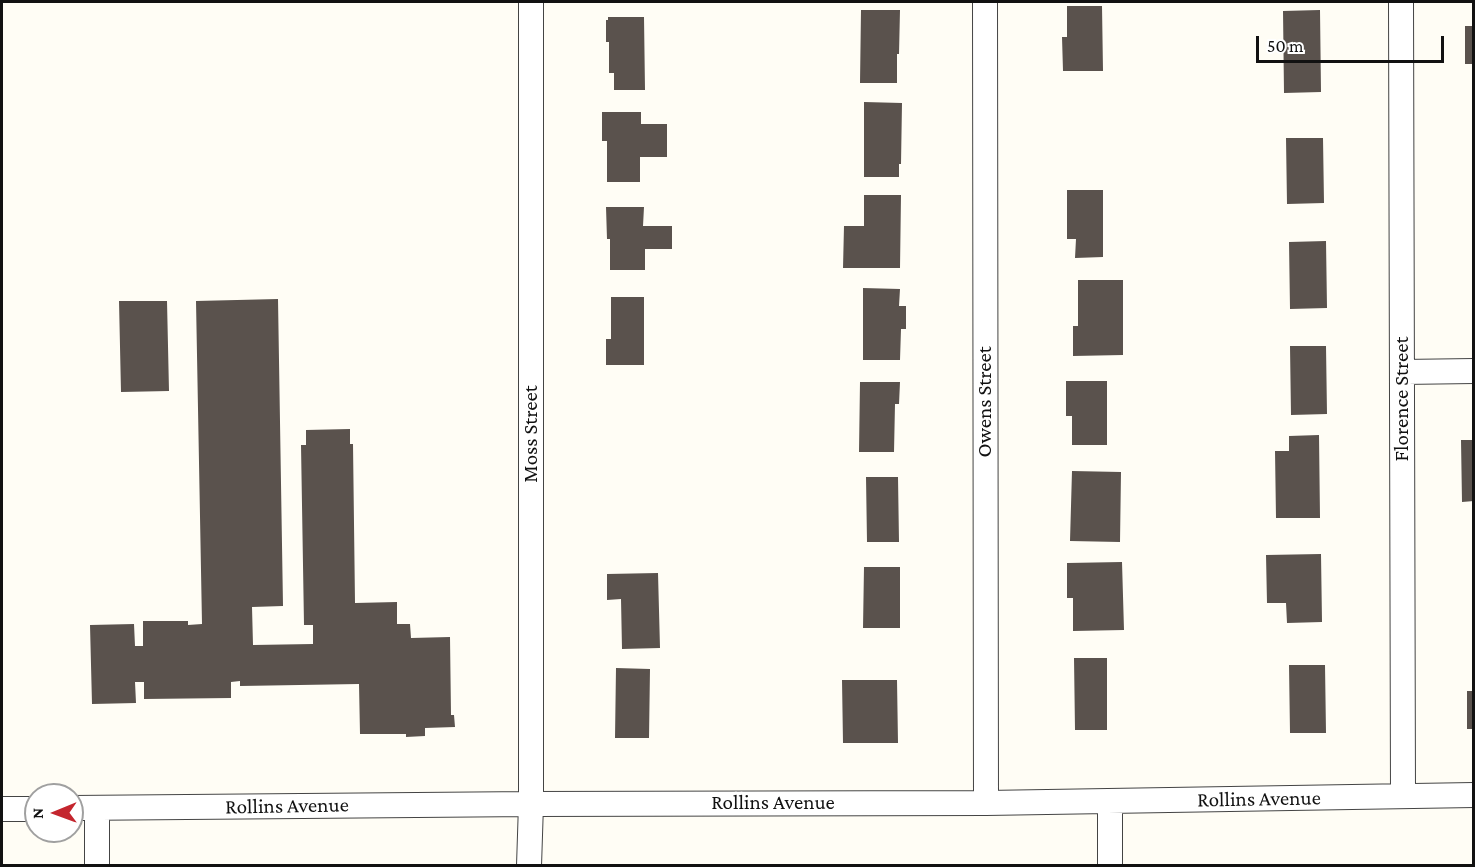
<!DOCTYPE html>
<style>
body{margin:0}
#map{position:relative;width:1475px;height:867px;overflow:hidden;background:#fffdf5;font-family:"Crimson Pro",serif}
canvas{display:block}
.frame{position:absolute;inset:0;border:3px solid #111;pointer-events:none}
.north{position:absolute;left:24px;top:783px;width:60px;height:60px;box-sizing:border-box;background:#fff;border:2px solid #a0a0a0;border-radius:50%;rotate:269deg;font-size:16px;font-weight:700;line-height:24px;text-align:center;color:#111}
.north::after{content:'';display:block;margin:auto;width:21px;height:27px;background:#c4262e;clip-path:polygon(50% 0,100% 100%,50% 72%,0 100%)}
.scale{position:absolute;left:1256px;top:36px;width:188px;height:27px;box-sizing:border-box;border:3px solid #111;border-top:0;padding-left:8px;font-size:18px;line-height:21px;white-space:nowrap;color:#111;-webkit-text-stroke:4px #fff;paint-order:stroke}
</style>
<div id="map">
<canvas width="1475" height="867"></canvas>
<div class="frame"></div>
<div class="north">N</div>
<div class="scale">50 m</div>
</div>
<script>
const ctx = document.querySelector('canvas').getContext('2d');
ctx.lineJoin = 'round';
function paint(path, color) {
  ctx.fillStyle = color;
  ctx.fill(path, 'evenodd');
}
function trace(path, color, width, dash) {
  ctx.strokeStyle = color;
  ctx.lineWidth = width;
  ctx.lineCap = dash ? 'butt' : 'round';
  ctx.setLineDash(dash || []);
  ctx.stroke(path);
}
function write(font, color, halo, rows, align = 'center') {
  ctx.font = font + ' "Crimson Pro",serif';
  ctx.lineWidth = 6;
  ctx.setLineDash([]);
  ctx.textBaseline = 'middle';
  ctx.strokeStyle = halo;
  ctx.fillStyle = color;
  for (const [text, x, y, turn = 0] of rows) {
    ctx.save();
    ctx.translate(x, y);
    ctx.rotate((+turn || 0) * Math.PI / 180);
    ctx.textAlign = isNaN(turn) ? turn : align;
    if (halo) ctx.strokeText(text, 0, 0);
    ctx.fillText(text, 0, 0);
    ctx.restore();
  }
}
paint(new Path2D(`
 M1067,6H1102L1103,71H1063L1062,37H1067Z
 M861,10H900L899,54H897V83H860Z
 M1320,10L1321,92L1284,93L1283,11Z
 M608,17H644L645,90H614V73H609V42H606V20H608Z
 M1465,26H1474V64H1465Z
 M864,102L902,103L901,164H899V177H864Z
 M602,112H641V124H667V157H640V182H607V141H602Z
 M1286,138H1323L1324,203L1287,204Z
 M1067,190H1103V257L1075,258L1076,239H1067Z
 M864,195H901L900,268H843L844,226H864Z
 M606,207H644L643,226H672V249H645V270H610V239H607Z
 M1326,241L1327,308L1290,309L1289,242Z
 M1078,280H1123V355L1073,356V326H1078Z
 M863,288L900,289L899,306H906V329H901L900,360H863Z
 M611,297H644V365H606V339H611Z
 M278,299L283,606L252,607L253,645L313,644V625H304L301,445H306V430L350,429V444H353L355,603L397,602V624H410L411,638L450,637L451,715H454L455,727L425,728V736L406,737V734H360L359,684L240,686V681L231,682V698L144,699V682H135L136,703L92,704L90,625L134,624L135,646H143V621H188V625L202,624L196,301Z
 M119,301H167L169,391L121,392Z
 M1290,346H1326L1327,414L1291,415Z
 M1066,381H1107V445H1072V416H1066Z
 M860,382H900L899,404H895L894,452H859Z
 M1319,435L1320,518H1276L1275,451H1289V436Z
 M1461,440H1474V501L1462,502Z
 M1072,471L1121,472L1120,542L1070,541Z
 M866,477H898L899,542H867Z
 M1321,554L1322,622L1287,623L1286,603H1267L1266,555Z
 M1122,562L1124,630L1073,631V598H1067V563Z
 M864,567H900V628H863Z
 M658,573L660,648L622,649L621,599L607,600V574Z
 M1074,658H1107V730H1075Z
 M1289,665H1325L1326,733H1290Z
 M616,668L650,669L649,738H615Z
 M842,680H897L898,743H843Z
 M1467,691H1474V729H1467Z`), '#5a524d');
const street = new Path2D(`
 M985,2L986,803
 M1401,2L1403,796
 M1402,372L1474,371
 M1110,801V866
 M72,808L531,804L986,803L1474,795
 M2,809H36
 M97,866V808
 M529,866L531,804V2`);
trace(street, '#444', 26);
trace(street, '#fff', 24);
write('21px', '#111', '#fff', [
 ["Florence Street",1402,399,-90],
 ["Owens Street",985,402,-90],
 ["Moss Street",531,434,-90],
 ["Rollins Avenue",1259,799,-1],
 ["Rollins Avenue",773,803],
 ["Rollins Avenue",287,806,-1]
]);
</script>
